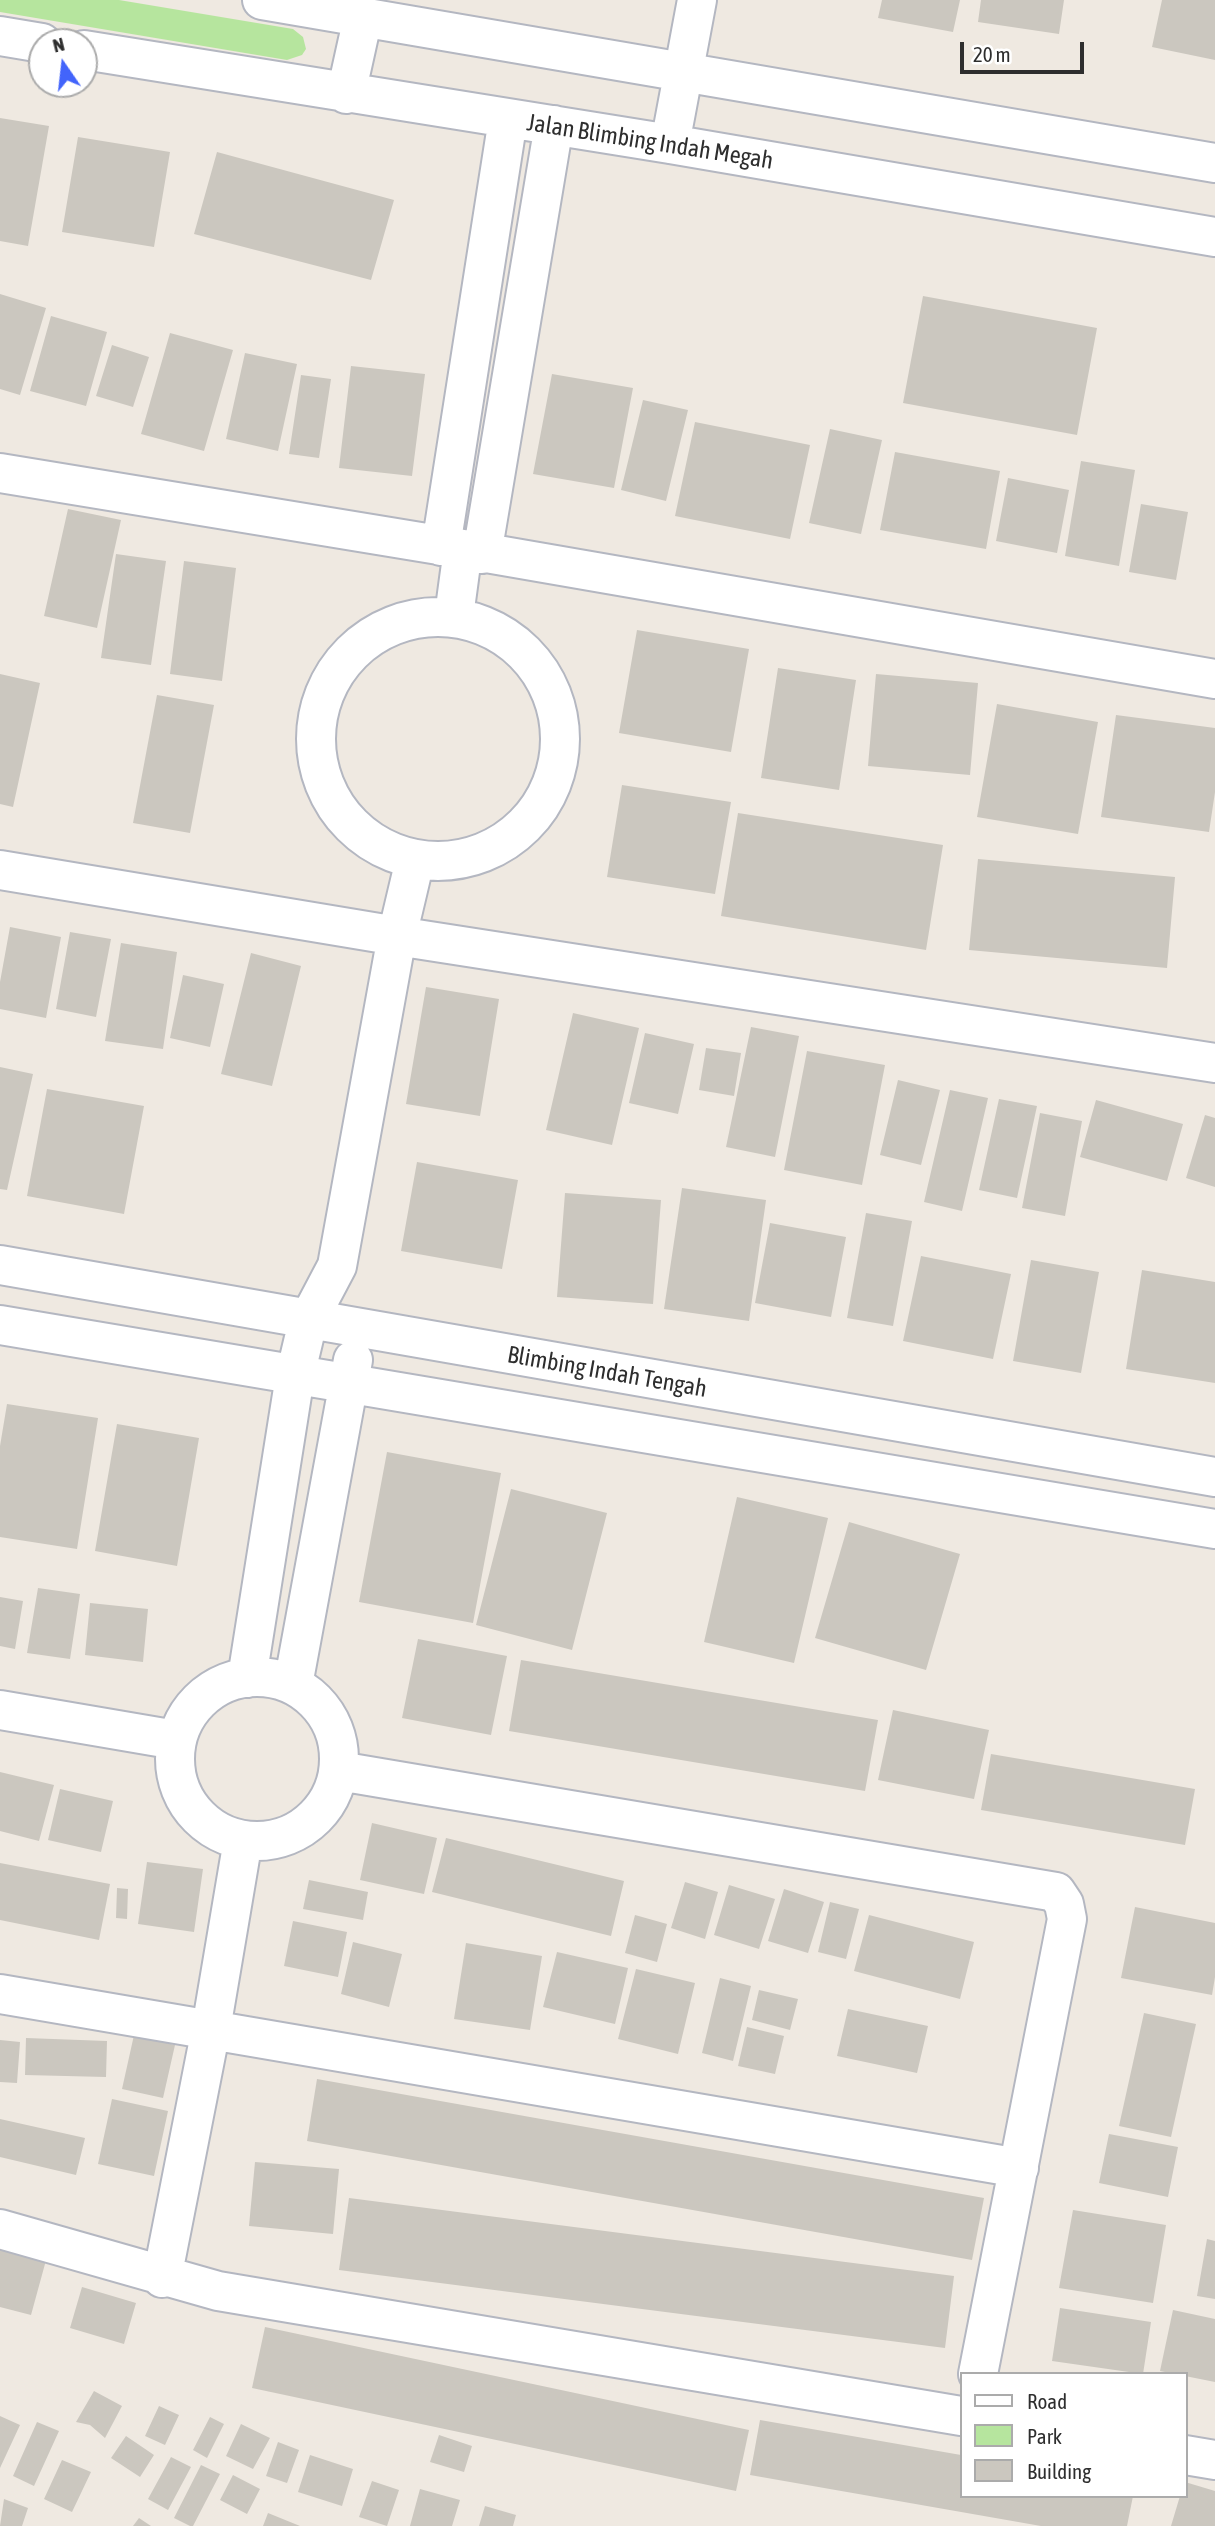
<!DOCTYPE html>
<style>
body{margin:0}
#map{position:relative;width:1215px;height:2526px;overflow:hidden;background:#efe9e1;font-family:"Asap Condensed",sans-serif}
canvas{display:block}
.legend{position:absolute;left:960px;top:2372px;width:228px;height:126px;box-sizing:border-box;background:#fff;border:2px solid #ababab;margin:0;padding:9px 12px;list-style:none;font-size:21px;color:#2e2e2e}
.legend li{display:flex;align-items:center;gap:14px;height:35px}
.legend b{width:35px;border:2px solid #ababab}
.north{position:absolute;left:28px;top:28px;width:70px;height:70px;box-sizing:border-box;background:#fff;border:2px solid #ababab;border-radius:50%;rotate:346deg;font-size:19px;font-weight:700;line-height:28px;text-align:center;color:#2e2e2e}
.north::after{content:'';display:block;margin:auto;width:24px;height:32px;background:#4264fb;clip-path:polygon(50% 0,100% 100%,50% 72%,0 100%)}
.scale{position:absolute;left:960px;top:42px;width:124px;height:32px;box-sizing:border-box;border:4px solid #2e2e2e;border-top:0;padding-left:9px;font-size:21px;line-height:24px;white-space:nowrap;color:#2e2e2e;-webkit-text-stroke:5px #fff;paint-order:stroke}
</style>
<div id="map">
<canvas width="1215" height="2526"></canvas>
<ul class="legend">
<li><b style="height:9px;background:#fff"></b>Road</li>
<li><b style="height:19px;background:#b6e59e"></b>Park</li>
<li><b style="height:19px;background:#cbc7bf"></b>Building</li>
</ul>
<div class="north">N</div>
<div class="scale">20 m</div>
</div>
<script>
const ctx = document.querySelector('canvas').getContext('2d');
ctx.lineJoin = 'round';
function paint(path, color) {
  ctx.fillStyle = color;
  ctx.fill(path, 'evenodd');
}
function trace(path, color, width, dash) {
  ctx.strokeStyle = color;
  ctx.lineWidth = width;
  ctx.lineCap = dash ? 'butt' : 'round';
  ctx.setLineDash(dash || []);
  ctx.stroke(path);
}
function write(font, color, halo, rows, align = 'center') {
  ctx.font = font + ' "Asap Condensed",sans-serif';
  ctx.lineWidth = 6;
  ctx.setLineDash([]);
  ctx.textBaseline = 'middle';
  ctx.strokeStyle = halo;
  ctx.fillStyle = color;
  for (const [text, x, y, turn = 0] of rows) {
    ctx.save();
    ctx.translate(x, y);
    ctx.rotate((+turn || 0) * Math.PI / 180);
    ctx.textAlign = isNaN(turn) ? turn : align;
    if (halo) ctx.strokeText(text, 0, 0);
    ctx.fillText(text, 0, 0);
    ctx.restore();
  }
}
paint(new Path2D(`
 M0,0H119L293,29L303,37L306,49L302,55L287,60L0,12Z`), '#b6e59e');
paint(new Path2D(`
 M882,0H960L953,32L878,18Z
 M981,0H1064L1059,34L978,22Z
 M1162,0H1215V60L1152,47Z
 M0,118L49,126L28,246L0,241Z
 M78,137L170,152L154,247L62,232Z
 M217,152L394,200L371,280L194,234Z
 M0,294L46,308L20,395L0,389Z
 M923,296L1097,328L1077,435L903,403Z
 M51,316L107,332L86,406L30,391Z
 M170,333L233,350L204,451L141,434Z
 M112,345L149,357L133,407L96,396Z
 M245,353L297,364L278,451L226,439Z
 M351,366L425,374L412,476L339,468Z
 M552,374L633,388L614,488L533,474Z
 M301,375L331,379L319,458L289,454Z
 M643,400L688,410L666,501L621,490Z
 M695,422L810,445L790,539L675,516Z
 M830,429L882,440L861,534L809,523Z
 M895,452L1000,471L986,549L880,530Z
 M1081,461L1135,470L1119,566L1065,556Z
 M1008,478L1069,490L1057,553L996,541Z
 M1141,504L1188,512L1176,580L1129,572Z
 M68,509L121,520L97,628L44,616Z
 M116,554L166,561L151,665L101,658Z
 M184,561L236,568L222,681L170,674Z
 M637,630L749,649L731,752L619,733Z
 M778,668L856,680L839,790L761,778Z
 M0,674L40,683L13,807L0,804Z
 M876,674L978,683L970,775L868,766Z
 M157,695L214,705L190,833L133,823Z
 M997,704L1098,722L1078,834L977,817Z
 M1116,715L1215,728V792L1209,832L1101,817Z
 M622,785L731,802L715,894L607,877Z
 M738,813L943,845L926,950L721,916Z
 M978,859L1175,877L1167,968L969,950Z
 M10,927L61,937L46,1018L0,1009V982Z
 M70,932L111,939L96,1017L56,1009Z
 M121,943L177,952L163,1049L105,1041Z
 M251,953L301,966L272,1086L221,1074Z
 M183,975L224,984L210,1047L170,1038Z
 M426,987L499,999L480,1116L406,1104Z
 M573,1013L639,1028L612,1145L546,1130Z
 M751,1027L799,1036L775,1157L726,1147Z
 M645,1033L694,1044L678,1114L629,1103Z
 M706,1048L741,1053L734,1096L699,1090Z
 M807,1051L885,1065L862,1185L784,1170Z
 M0,1067L33,1074L7,1190L0,1189Z
 M898,1080L940,1090L921,1165L880,1155Z
 M47,1089L144,1106L124,1214L27,1196Z
 M950,1090L988,1098L962,1211L924,1202Z
 M999,1099L1037,1106L1017,1198L979,1190Z
 M1096,1100L1183,1124L1167,1181L1080,1157Z
 M1040,1113L1082,1121L1065,1216L1022,1208Z
 M1205,1115L1215,1118V1187L1186,1178Z
 M417,1162L518,1180L502,1269L401,1251Z
 M682,1188L766,1200L749,1321L664,1309Z
 M565,1193L661,1200L653,1304L557,1297Z
 M866,1213L912,1221L893,1326L847,1318Z
 M770,1223L846,1237L831,1317L755,1303Z
 M921,1256L1011,1274L993,1359L903,1341Z
 M1031,1260L1099,1272L1081,1373L1013,1361Z
 M1142,1270L1215,1282V1383L1126,1369Z
 M7,1404L98,1418L77,1549L0,1537V1446Z
 M117,1424L199,1438L177,1566L95,1551Z
 M387,1452L501,1473L473,1623L359,1602Z
 M511,1489L607,1513L572,1650L476,1625Z
 M737,1497L828,1518L794,1663L704,1642Z
 M849,1522L960,1554L926,1670L815,1638Z
 M38,1588L80,1594L70,1659L27,1653Z
 M0,1597L23,1601L15,1649L0,1646Z
 M90,1603L148,1609L143,1662L85,1655Z
 M418,1639L507,1656L491,1735L402,1718Z
 M521,1660L878,1720L865,1791L509,1731Z
 M893,1710L989,1730L974,1799L878,1780Z
 M991,1754L1195,1789L1185,1845L981,1810Z
 M0,1772L54,1785L39,1841L0,1831Z
 M60,1789L113,1801L101,1852L48,1840Z
 M372,1823L437,1838L424,1894L360,1880Z
 M446,1838L624,1881L611,1936L432,1892Z
 M147,1862L203,1869L194,1932L138,1924Z
 M0,1863L110,1884L99,1940L0,1920Z
 M309,1880L368,1892L363,1920L303,1909Z
 M685,1882L718,1892L705,1939L671,1928Z
 M729,1885L775,1899L759,1949L714,1935Z
 M117,1888L128,1889L127,1919L116,1918Z
 M784,1889L824,1902L808,1953L768,1941Z
 M830,1902L859,1909L846,1959L818,1952Z
 M1135,1907L1215,1923V1977L1212,1995L1121,1978Z
 M635,1915L667,1924L657,1962L625,1953Z
 M869,1915L974,1942L960,1999L854,1971Z
 M293,1921L347,1932L338,1977L284,1966Z
 M353,1942L402,1954L389,2007L341,1994Z
 M466,1943L542,1956L530,2030L454,2019Z
 M557,1952L628,1968L615,2024L543,2007Z
 M636,1969L695,1983L678,2054L618,2039Z
 M720,1978L751,1986L733,2061L702,2053Z
 M759,1990L798,1999L790,2030L752,2020Z
 M848,2009L928,2026L917,2073L837,2056Z
 M1144,2013L1196,2024L1171,2137L1119,2126Z
 M747,2027L784,2036L775,2074L738,2066Z
 M134,2035L175,2045L163,2098L122,2089Z
 M26,2038L107,2041L106,2077L25,2075Z
 M0,2040L20,2042L17,2083L0,2082Z
 M317,2079L984,2198L972,2260L307,2141Z
 M112,2099L168,2111L154,2176L98,2164Z
 M0,2119L85,2138L76,2175L0,2157Z
 M1109,2134L1178,2147L1168,2197L1099,2183Z
 M255,2162L339,2169L333,2234L249,2226Z
 M349,2198L954,2276L945,2348L339,2270Z
 M1073,2210L1166,2225L1153,2303L1059,2288Z
 M0,2239L48,2253L31,2315L0,2307Z
 M1207,2239L1215,2241V2299L1197,2296Z
 M82,2287L136,2303L124,2344L70,2328Z
 M1060,2308L1151,2322L1143,2374L1052,2361Z
 M1173,2310L1215,2319V2382L1160,2371Z
 M265,2327L749,2430L736,2491L252,2388Z
 M94,2391L122,2406L105,2438L90,2425L76,2422Z
 M159,2406L179,2415L165,2445L145,2436Z
 M0,2416L20,2425L0,2468Z
 M210,2417L224,2424L207,2458L193,2450Z
 M760,2420L961,2455V2496H1133L1127,2526H1041L750,2475Z
 M37,2422L59,2431L34,2486L13,2476Z
 M241,2424L270,2438L253,2469L226,2456Z
 M439,2435L472,2446L464,2472L430,2462Z
 M126,2436L154,2455L140,2477L111,2458Z
 M278,2442L299,2450L287,2483L266,2476Z
 M310,2455L353,2469L342,2506L298,2492Z
 M171,2457L191,2467L168,2510L148,2499Z
 M62,2460L91,2472L72,2512L44,2499Z
 M201,2465L220,2474L193,2526H190L174,2518Z
 M233,2475L260,2489L247,2514L220,2500Z
 M372,2481L399,2490L387,2526L359,2517Z
 M1185,2482L1215,2491V2526H1171L1180,2496H1185Z
 M420,2489L460,2500L452,2526H410Z
 M4,2499L28,2508L22,2526H0Z
 M485,2506L516,2515L513,2526H479Z
 M268,2513L300,2526H263Z
 M139,2518L151,2526H133Z`), '#cbc7bf');
const minor = new Path2D(`
 M262,0L1215,163
 M0,36L42,43
 M84,50L670,144L1215,237
 M346,94L363,17
 M670,144L697,0
 M0,473L463,549L1215,679
 M441,546L508,119
 M482,554L554,125
 M454,616L463,549
 M316 739a122 122 0 1 1 244 0a122 122 0 1 1-244 0Z
 M0,870L397,936L1215,1063
 M0,1265L1215,1477
 M0,1325L1215,1529
 M175 1759a82 82 0 1 1 164 0a82 82 0 1 1-164 0Z
 M247,1678L295,1376L308,1321L337,1266L397,936L415,860
 M293,1685L353,1360
 M0,1710L176,1740
 M339,1771L1056,1892L1064,1904L1067,1919L978,2374
 M0,1994L1019,2168
 M0,2229L218,2291L961,2416
 M162,2278L211,2029L243,1840
 M1185,2455L1215,2460`);
trace(minor, '#b4b7c1', 42);
trace(minor, '#fff', 38);
write('24px', '#2e2e2e', '#fff', [
 ["Jalan Blimbing Indah Megah",650,142,9],
 ["Blimbing Indah Tengah",607,1372,10]
]);
</script>
